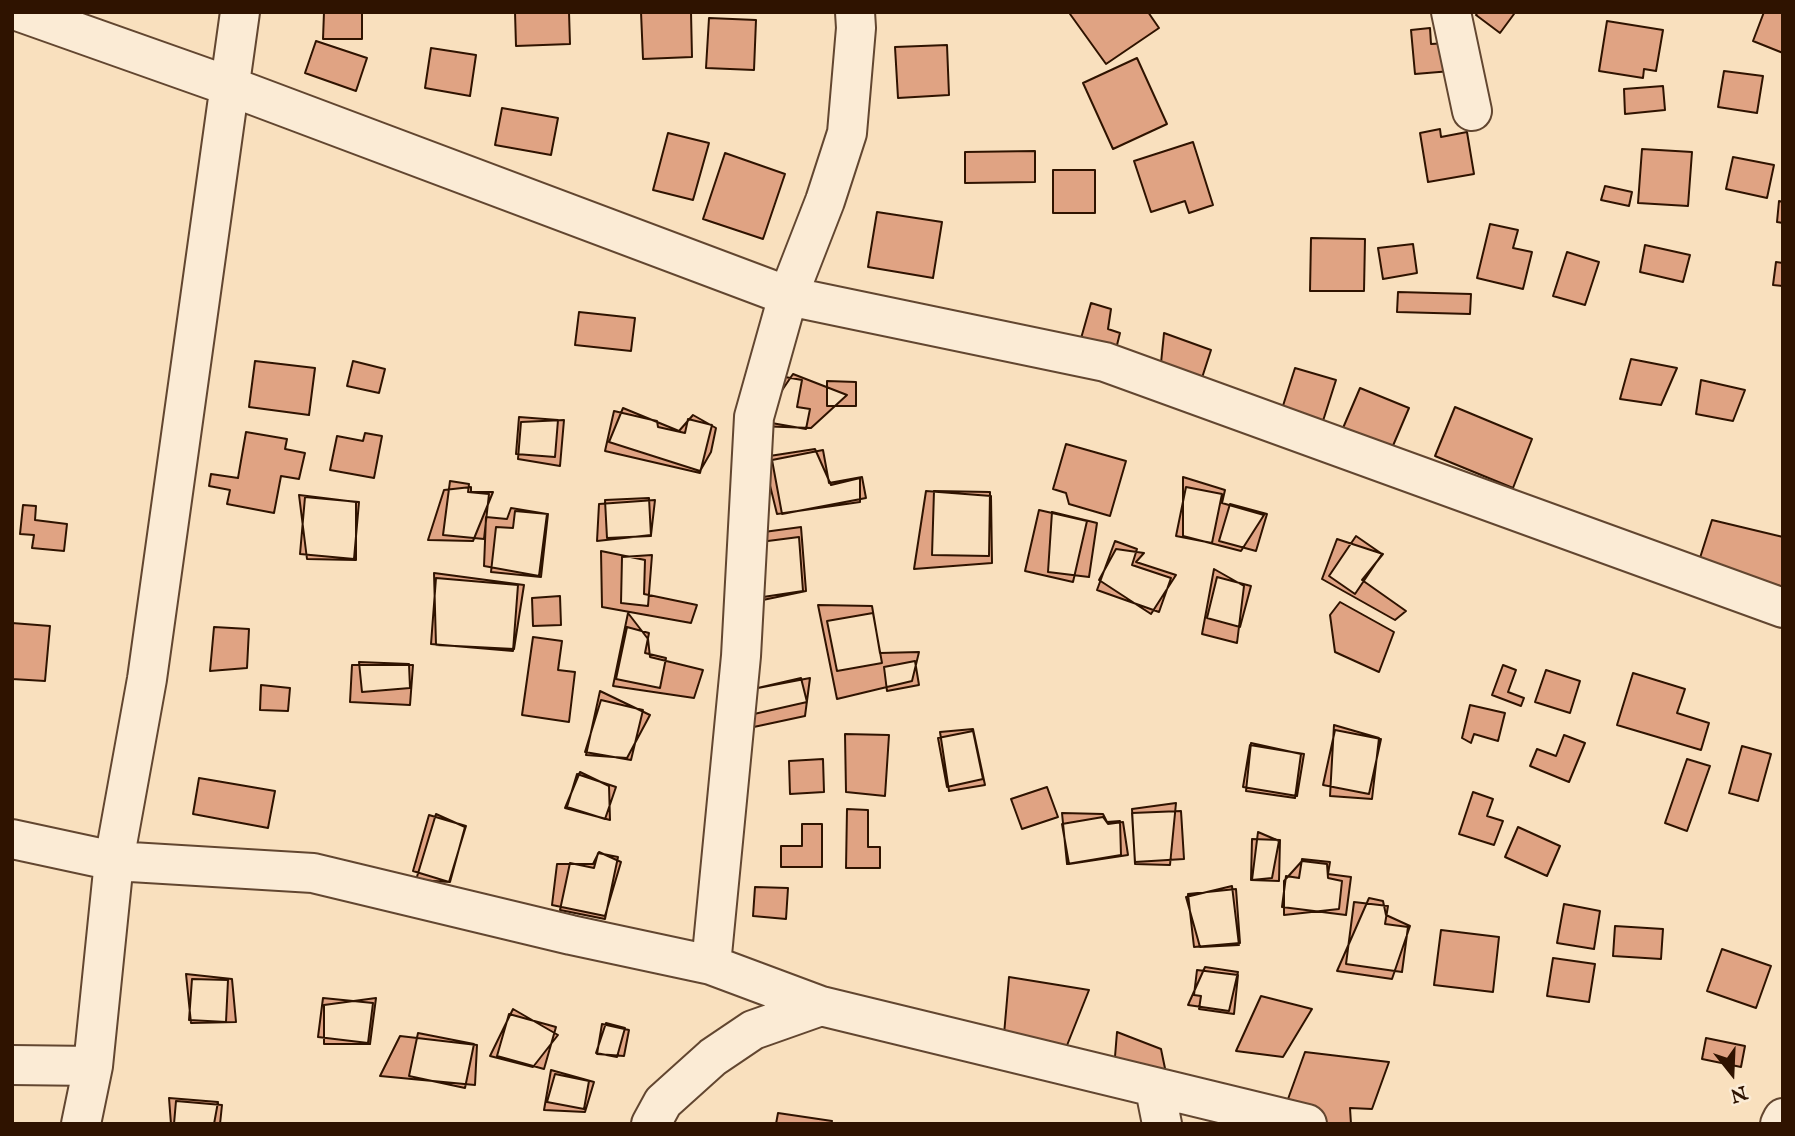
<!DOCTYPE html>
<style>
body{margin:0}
#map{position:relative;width:1795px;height:1136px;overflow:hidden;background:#f9e0be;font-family:"IM FELL English",serif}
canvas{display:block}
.frame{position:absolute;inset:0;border:14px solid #2f1300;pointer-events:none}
.north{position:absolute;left:1697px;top:1038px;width:70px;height:70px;-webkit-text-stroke:5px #fbebd5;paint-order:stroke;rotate:162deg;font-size:19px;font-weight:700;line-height:28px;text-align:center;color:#2f1300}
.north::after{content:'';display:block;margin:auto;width:24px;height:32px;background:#2f1300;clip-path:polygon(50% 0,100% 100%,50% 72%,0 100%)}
</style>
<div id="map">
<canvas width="1795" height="1136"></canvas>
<div class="frame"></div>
<div class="north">N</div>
</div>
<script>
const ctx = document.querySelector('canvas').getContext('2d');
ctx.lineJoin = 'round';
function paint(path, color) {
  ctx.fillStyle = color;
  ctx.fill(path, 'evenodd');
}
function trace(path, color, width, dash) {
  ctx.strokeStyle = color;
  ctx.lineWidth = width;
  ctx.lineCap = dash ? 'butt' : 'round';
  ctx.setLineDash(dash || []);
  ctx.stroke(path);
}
const building = new Path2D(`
 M324,12H362V39H323Z
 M515,12H569L570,44L516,46Z
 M641,12H691L692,57L643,59Z
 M1072,12H1148L1159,28L1106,64L1070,14Z
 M1478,12H1512L1514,14L1500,33L1476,15Z
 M1764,12H1783V53L1753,41Z
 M709,18L756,20L754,70L706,68Z
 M1607,21L1663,30L1656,71L1644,69L1643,78L1599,71Z
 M1430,28L1431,44L1448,43L1451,71L1415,74L1411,30Z
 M316,41L367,58L356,91L305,73Z
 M947,45L949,95L898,98L895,47Z
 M431,48L476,55L470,96L425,88Z
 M1137,58L1167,124L1113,149L1083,83Z
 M1724,71L1763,76L1757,113L1718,107Z
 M1663,86L1665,110L1625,114L1624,89Z
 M502,108L558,118L551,155L495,145Z
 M1440,129L1441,137L1467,132L1474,174L1428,182L1420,133Z
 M668,133L709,143L693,200L653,190Z
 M1193,142L1213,205L1189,213L1185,201L1151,212L1134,161Z
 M1642,149L1692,152L1688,206L1638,203Z
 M1035,151V182L965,183V152Z
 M725,153L785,174L763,239L703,219Z
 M1733,157L1774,165L1767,198L1726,189Z
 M1053,170H1095V213H1053Z
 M1605,186L1632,192L1629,206L1601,200Z
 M1779,201L1783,202V223L1777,222Z
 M877,212L942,222L933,278L868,267Z
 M1490,224L1518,230L1513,248L1532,252L1523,289L1477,278Z
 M1311,238L1365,239L1364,291H1310Z
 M1413,244L1417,273L1383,279L1378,248Z
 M1645,245L1690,255L1683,282L1640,272Z
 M1567,252L1599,262L1585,305L1553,296Z
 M1776,262L1783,263V286L1773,285Z
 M1398,292L1471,294L1470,314L1397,312Z
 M1091,303L1111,309L1108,329L1120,333L1115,353L1080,342Z
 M579,312L635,318L631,351L575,345Z
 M1164,333L1211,350L1199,387L1160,373Z
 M1631,359L1677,368L1661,405L1620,399Z
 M255,361L315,368L309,415L249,407Z
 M353,361L385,369L379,393L347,386Z
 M1295,368L1336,380L1322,424L1281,412Z
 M768,374L802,380L797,407L810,409L806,429L760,421Z
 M793,374L847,395L811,428L758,426Z
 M1701,380L1745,390L1733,421L1696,414Z
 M827,381L856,382V406H827Z
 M1360,388L1409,408L1392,448L1343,428Z
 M1455,407L1532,439L1513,488L1435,456Z
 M623,408L679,431L693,415L716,428L711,452L700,471L609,442Z
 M614,411L657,421L658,427L685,433L688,419L712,425L700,473L605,451Z
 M519,417L558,420L555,457L516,454Z
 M564,420L560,466L518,459L521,422Z
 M246,432L287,439L285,449L305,453L299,479L281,476L274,513L227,504L230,490L209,486L211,474L238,478Z
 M365,433L382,436L374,478L330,470L337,436L363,441Z
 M1066,444L1126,461L1110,516L1069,504L1066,493L1053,489Z
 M815,449L831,485L860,478V502L777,514L763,457Z
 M823,450L829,483L862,477L866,498L782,514L772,460Z
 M1183,477L1225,490L1222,503L1264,515L1241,551L1183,536Z
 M450,481L469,484L468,492L489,494L484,539L443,535Z
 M471,487V492H493L473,541L428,540L444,490Z
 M1186,487L1222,494L1212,543L1176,536Z
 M926,491L991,496L992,563L914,569Z
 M934,491L990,492L989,556L932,555Z
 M299,495L356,502V560L307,559Z
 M305,497L359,502L354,559L300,554Z
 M649,498L651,536L607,538L605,500Z
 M655,500L651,535L597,541L599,504Z
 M1230,504L1267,514L1256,551L1219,541Z
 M23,505L36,506L35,520L67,524L64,551L32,548L34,535L20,534Z
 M511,508L547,514L539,576L484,566L486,517L507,519Z
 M1039,510L1087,521L1073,582L1025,571Z
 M515,511L548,514L541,577L491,572L496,527L513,528Z
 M1052,512L1097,523L1089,577L1048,572Z
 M1712,520L1783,537V587L1699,561Z
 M801,527L806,591L758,601L749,534Z
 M1356,536L1382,554L1355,594L1329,576Z
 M799,537L803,591L763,597L760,542Z
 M1337,539L1383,554L1362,580L1406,611L1395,620L1322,579Z
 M1115,541L1137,549L1132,565L1171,578L1159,612L1097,590Z
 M1116,549L1144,553L1136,562L1176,575L1151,614L1099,580Z
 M601,551L645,560L644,594L697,605L691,623L602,607Z
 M652,555L648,606L621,603L622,557Z
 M1214,569L1244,586L1237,643L1202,634Z
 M434,573L524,585L514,649L436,645Z
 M1217,577L1251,586L1240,627L1207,618Z
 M436,578L518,585L513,651L431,644Z
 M560,596L561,625L533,626L532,598Z
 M1340,602L1394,632L1379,672L1335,652L1330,615Z
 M818,605L872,606L880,653L919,652L912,681L837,699Z
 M628,613L648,639L650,657L703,670L694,698L613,686Z
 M873,613L882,663L837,671L827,621Z
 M12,623L50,626L45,681L12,679Z
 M214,627L249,629L247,668L210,671Z
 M627,627L649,633L645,653L666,658L660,688L616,679Z
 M533,637L562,641L558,670L575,672L569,722L522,715Z
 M915,661L919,685L887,691L884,667Z
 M359,662L409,664L410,688L362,692Z
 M352,665H413L410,705L350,702Z
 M1503,665L1516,670L1508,692L1524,698L1521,706L1492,695Z
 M1546,670L1580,681L1570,713L1535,702Z
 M1633,673L1685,689L1677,713L1709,723L1701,750L1617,725Z
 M801,678L807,702L754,714L749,690Z
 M810,678L805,716L735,731L737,692Z
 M261,685L290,688L288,711L260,710Z
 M600,691L650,715L627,758L586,755Z
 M601,700L643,710L631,760L585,752Z
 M1470,705L1505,713L1498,741L1474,734L1471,743L1462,738Z
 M1334,725L1379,738L1372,799L1330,796Z
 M973,729L985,785L949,791L940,732Z
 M1335,730L1381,739L1369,794L1323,785Z
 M973,731L983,779L947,787L938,738Z
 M845,734L889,735L885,796L846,792Z
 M1564,735L1585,743L1569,782L1530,766L1537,749L1556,756Z
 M1251,743L1301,754L1295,798L1246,791Z
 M1250,745L1304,754L1297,796L1243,787Z
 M1742,746L1771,754L1758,801L1729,793Z
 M823,759L824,792L790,794L789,761Z
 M1687,759L1710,766L1687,831L1665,823Z
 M580,772L609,786L610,820L565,808Z
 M577,774L616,787L605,819L567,807Z
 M199,778L275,791L268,828L193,814Z
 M1047,787L1058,817L1022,829L1011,799Z
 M1473,792L1493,799L1487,816L1503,821L1494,845L1459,834Z
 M1176,803L1170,865L1135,864L1132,809Z
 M847,809L868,810V847H880V868H846Z
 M1181,811L1184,859L1135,862L1132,813Z
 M1062,813L1103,814L1107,822L1120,821L1121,855L1067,864Z
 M436,814L465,827L450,882L416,880Z
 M429,815L466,826L449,882L413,871Z
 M1103,817L1108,824L1123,822L1128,855L1069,864L1062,824Z
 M802,824H822V867H781V846H802Z
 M1518,827L1560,846L1547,876L1505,857Z
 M1258,832L1279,841L1272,878L1252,880Z
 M1252,839L1280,840L1279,881L1251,880Z
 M599,852L621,862L605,916L552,905L557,864H593Z
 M598,853L618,857L605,919L560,910L570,863L594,868Z
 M1302,859L1330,862L1328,874L1351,877L1346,915L1282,907L1286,876L1299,878Z
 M1302,861L1327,864L1328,878L1342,881L1339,909L1284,915V881Z
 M1232,886L1239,945L1200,947L1186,897Z
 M755,887L788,888L786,919L753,916Z
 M1236,889L1240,943L1194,947L1188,894Z
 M1369,898L1383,901L1386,915L1410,926L1392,979L1337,971Z
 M1354,902L1388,906L1385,924L1408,927L1402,972L1346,964Z
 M1564,904L1600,911L1594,949L1557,943Z
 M1615,926L1663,929L1661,959L1613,956Z
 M1441,930L1499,937L1493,992L1434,985Z
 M1722,949L1771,966L1756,1008L1707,991Z
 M1553,958L1595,964L1589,1002L1547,996Z
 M1205,967L1238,972L1229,1011L1188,1005Z
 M1197,970L1238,975L1234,1014L1199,1009L1201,996L1194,995Z
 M186,974L232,979L236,1022L191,1023Z
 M1009,977L1089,990L1058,1068L1003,1046Z
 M192,979L228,980L226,1022L189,1020Z
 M1261,996L1312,1009L1283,1057L1236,1051Z
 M323,998L373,1003L368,1043L318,1037Z
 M376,998L370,1044H324V1005Z
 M513,1009L558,1035L533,1067L490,1056Z
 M509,1014L556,1027L544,1069L497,1056Z
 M606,1023L625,1028L617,1057L596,1053Z
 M602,1024L629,1030L624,1056L597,1054Z
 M1117,1032L1161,1049L1167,1078L1114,1069Z
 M418,1033L474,1044L465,1088L409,1076Z
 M400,1036L477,1045L475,1085L380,1076Z
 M1706,1038L1745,1046L1741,1067L1702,1059Z
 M1305,1052L1389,1062L1372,1109L1350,1108L1351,1124H1279Z
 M551,1070L594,1082L585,1112L544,1110Z
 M555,1074L589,1081L584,1109L547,1102Z
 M169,1098L218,1102L214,1124H171Z
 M176,1101L222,1105L220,1124H174Z
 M778,1113L832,1121L831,1124H776Z`);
paint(building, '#e0a383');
trace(building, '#2f1300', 2);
const minor = new Path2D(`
 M20,12L229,86L788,296L1105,362L1783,608
 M1451,12L1472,111
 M12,839L114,861L313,873L571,935L711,965L821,1006L1307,1124
 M711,965L741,656L754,417L788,296L825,201L847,133L856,28L855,12
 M12,1065L93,1066
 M1155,1089L1162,1124
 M81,1124L93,1066L114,861L147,679L240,12
 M651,1124L663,1102L713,1057L753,1030L821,1006
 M1780,1124L1783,1118`);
trace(minor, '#624630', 42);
trace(minor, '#fbebd5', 38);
</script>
